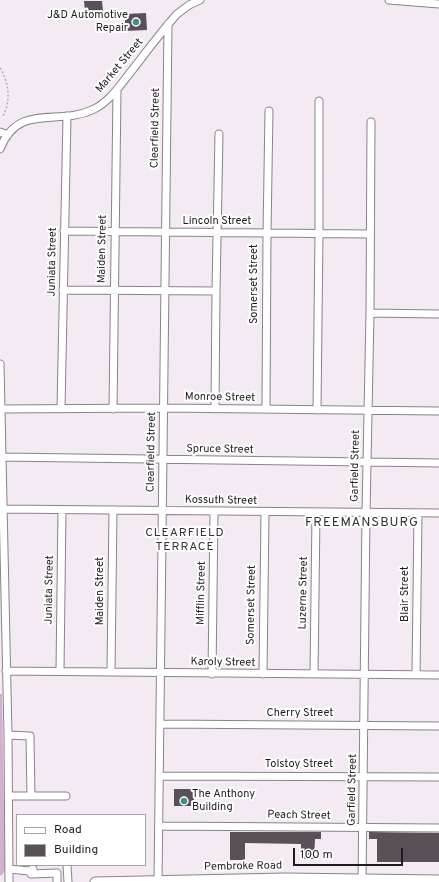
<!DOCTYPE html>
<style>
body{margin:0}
#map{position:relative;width:439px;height:882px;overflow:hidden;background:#f4eaf3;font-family:Overpass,sans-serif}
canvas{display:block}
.legend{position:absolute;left:16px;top:814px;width:130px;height:52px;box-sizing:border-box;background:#fff;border:1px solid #a5a4a5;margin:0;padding:5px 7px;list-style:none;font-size:12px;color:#1f1b1e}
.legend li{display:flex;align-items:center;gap:8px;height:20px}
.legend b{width:20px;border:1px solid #a5a4a5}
.scale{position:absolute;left:293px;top:848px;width:110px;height:18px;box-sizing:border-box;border:2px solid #1f1b1e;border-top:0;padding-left:5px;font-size:12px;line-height:14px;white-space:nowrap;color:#1f1b1e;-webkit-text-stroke:3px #fff;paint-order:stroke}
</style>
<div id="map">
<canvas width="439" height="882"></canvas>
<ul class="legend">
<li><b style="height:5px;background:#fff"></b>Road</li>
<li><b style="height:11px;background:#595058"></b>Building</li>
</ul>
<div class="scale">100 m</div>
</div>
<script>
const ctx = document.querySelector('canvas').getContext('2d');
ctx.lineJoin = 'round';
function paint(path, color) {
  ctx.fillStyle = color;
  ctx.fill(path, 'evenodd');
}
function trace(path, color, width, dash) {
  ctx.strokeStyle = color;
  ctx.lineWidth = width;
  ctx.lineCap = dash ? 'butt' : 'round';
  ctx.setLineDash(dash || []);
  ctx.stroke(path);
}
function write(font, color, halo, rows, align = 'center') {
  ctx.font = font + ' Overpass,sans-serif';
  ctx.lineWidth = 4;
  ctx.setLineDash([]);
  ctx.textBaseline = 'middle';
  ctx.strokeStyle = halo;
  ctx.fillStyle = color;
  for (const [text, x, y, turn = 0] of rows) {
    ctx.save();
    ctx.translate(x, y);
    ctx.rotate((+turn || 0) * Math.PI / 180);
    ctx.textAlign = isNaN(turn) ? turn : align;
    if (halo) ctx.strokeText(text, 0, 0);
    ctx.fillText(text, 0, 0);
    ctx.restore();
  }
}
paint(new Path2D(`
 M0,694H2L5,869L3,874L0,876Z`), '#d6aed3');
paint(new Path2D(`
 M84,1H102L103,11H85Z
 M146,13L147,30L125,31V14Z
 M174,789H194V806H174Z
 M230,832H321V839H315L314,859H301V844L245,843V860H230Z
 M369,832L439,833V862H377V839H369Z`), '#595058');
const minor = new Path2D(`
 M389,0L439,4
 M0,132L8,135
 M0,149C18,102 58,126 92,110C110,102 121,84 133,69C147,51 161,32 177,14L189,5L200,0
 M64,231L370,234
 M63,290L216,291
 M370,313L439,314
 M0,364L8,735L9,882
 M0,409L164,408L439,411
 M61,409L67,116
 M113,409L117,90
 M215,409L216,291L219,134
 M266,409L267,233L269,111
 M317,410L319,233V101
 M2,457L439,463
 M2,509L439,513
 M6,671L439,675
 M60,671L62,510
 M111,672L113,510
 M212,674L214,512
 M263,674L265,513
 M314,674L316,513
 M416,675L418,513
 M160,724L439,726
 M8,735L30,736L31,796
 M159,776L439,777
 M9,796H66
 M159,826L439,828
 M67,865L68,882
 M9,869L29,871L33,869
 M29,871L31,874L57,873V882
 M158,882L168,24
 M362,882L366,513L370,313L371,122`);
const major = new Path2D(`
 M95,882L286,878L439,880`);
trace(minor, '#8c828b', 9);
trace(major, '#8c828b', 11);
trace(new Path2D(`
 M0,68C9,81 11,102 3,116`), '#b4acb3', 1.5, [2, 2]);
trace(minor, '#fff', 7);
trace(major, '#fff', 9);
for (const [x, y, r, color] of [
 [136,22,4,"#458c87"],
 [184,801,4,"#458c87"]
]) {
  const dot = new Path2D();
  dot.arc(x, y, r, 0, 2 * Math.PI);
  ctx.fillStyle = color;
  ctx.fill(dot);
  trace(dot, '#fff', 1.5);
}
write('11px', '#1f1b1e', '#fff', [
 ["J&D Automotive",128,16],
 ["Repair",128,29],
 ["The Anthony",192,795,"left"],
 ["Building",192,808,"left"]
], 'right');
write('11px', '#1f1b1e', '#fff', [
 ["Market Street",120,66,-50],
 ["Clearfield Street",156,128,-89],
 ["Lincoln Street",217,222],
 ["Maiden Street",103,249,-89],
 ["Juniata Street",53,262,-89],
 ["Somerset Street",255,284,-90],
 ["Monroe Street",220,398,1],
 ["Spruce Street",220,450,1],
 ["Clearfield Street",152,452,-89],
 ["Garfield Street",356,466,-89],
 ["Kossuth Street",221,501,1],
 ["Juniata Street",50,590,-89],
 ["Maiden Street",101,591,-90],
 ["Mifflin Street",202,593,-89],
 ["Luzerne Street",304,593,-89],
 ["Blair Street",406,594,-90],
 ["Somerset Street",252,605,-89],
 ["Karoly Street",223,663,1],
 ["Cherry Street",300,714],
 ["Tolstoy Street",299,765],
 ["Garfield Street",353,790,-89],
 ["Peach Street",299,816,1],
 ["Pembroke Road",243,867,-1]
]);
ctx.letterSpacing = '1px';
write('12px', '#362f36', '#fff', [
 ["CLEARFIELD",185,534],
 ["TERRACE",185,548]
]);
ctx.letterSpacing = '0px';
ctx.letterSpacing = '1px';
write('13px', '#362f36', '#fff', [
 ["FREEMANSBURG",362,523]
]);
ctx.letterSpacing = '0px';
</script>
